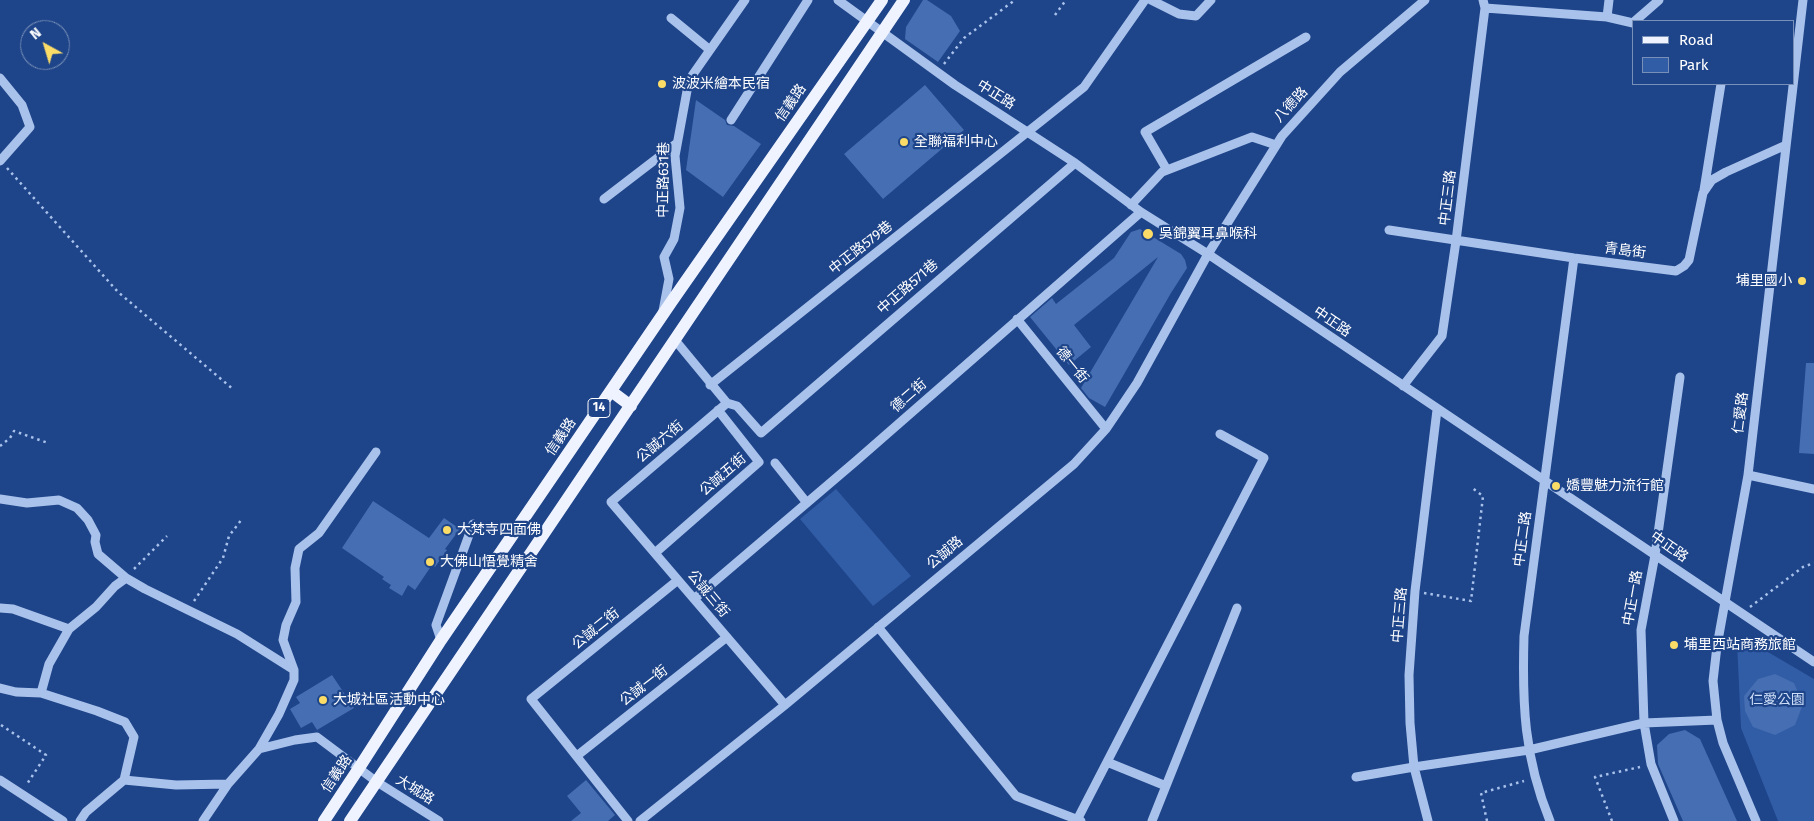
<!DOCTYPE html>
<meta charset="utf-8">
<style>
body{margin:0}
#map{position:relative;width:1814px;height:821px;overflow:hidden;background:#1e4489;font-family:"Fira Sans",sans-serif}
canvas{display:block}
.legend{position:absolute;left:1632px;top:20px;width:162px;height:65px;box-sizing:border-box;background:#1e4489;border:1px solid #788fb8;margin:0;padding:6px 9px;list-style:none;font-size:15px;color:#fff}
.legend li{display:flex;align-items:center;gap:10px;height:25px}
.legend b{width:25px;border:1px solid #788fb8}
.north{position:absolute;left:20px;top:20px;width:50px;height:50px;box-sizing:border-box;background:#1e4489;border:1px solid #788fb8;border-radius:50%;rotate:321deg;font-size:14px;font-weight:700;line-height:20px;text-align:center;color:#fff}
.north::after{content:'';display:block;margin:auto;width:18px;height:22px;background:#fbdc67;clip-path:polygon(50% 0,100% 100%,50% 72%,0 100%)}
</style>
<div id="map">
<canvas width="1814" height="821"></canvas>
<ul class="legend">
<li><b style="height:6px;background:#eef3ff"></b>Road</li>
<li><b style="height:14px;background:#315da7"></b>Park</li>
</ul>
<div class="north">N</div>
</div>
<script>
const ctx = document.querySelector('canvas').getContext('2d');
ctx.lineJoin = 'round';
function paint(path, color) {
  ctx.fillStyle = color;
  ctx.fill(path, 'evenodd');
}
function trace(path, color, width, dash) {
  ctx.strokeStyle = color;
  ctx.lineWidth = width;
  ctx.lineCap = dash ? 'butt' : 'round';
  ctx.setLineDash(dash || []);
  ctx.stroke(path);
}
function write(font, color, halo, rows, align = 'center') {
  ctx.font = font + ' "Fira Sans","Noto Sans TC",sans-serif';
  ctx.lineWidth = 4.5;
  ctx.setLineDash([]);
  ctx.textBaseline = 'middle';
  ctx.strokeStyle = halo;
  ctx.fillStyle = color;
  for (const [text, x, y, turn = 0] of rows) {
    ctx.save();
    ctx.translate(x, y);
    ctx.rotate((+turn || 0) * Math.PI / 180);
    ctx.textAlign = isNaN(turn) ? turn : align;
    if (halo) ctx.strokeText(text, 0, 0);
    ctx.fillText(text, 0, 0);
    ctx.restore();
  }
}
paint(new Path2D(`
 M836,489L911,576L873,606L800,519Z
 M1737,643L1756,645L1814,679V821H1778L1741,728Z`), '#315da7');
paint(new Path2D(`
 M923,0H927L951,16L960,31L938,62L905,39L906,27Z
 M925,85L964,130L883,199L844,154Z
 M696,100L725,120L727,125L734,126L761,144L723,197L686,170Z
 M1140,229L1181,254L1185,260L1187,268L1171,293L1105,407L1089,398L1081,388L1158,257L1074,325L1091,347L1069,365L1030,317L1052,298L1056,304L1114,258L1131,232Z
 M1806,363H1814V454L1799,453Z
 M373,501L429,538L444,518L460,529L445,549L447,550L435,567L432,565L415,590L408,585L402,596L389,588L391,585L382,579L384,577L342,548Z
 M1775,674L1794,683L1803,704L1795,725L1775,735L1753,727L1745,711L1744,696L1758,679Z
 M332,675L354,708L317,730L312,722L301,728L290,709L300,703L296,697Z
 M1685,730L1700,739L1737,821H1683L1658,764L1657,745L1669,734Z
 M586,780L615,815L608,821H571L581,813L567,796Z`), '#466eb2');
trace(new Path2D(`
 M1055,15L1066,0
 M944,64L964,38L1015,0
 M7,168L118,292L234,390
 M0,446L10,438L14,431L48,443
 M134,569L167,536
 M1424,593L1471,601L1483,496L1471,487
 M194,601L223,558L229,536L242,519
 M1750,607L1803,567L1814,563
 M1,725L46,755L27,784
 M1487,821L1481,793L1524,781
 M1612,821L1595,777L1640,767`), '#a9c2ec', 2.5, [2.5, 4]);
trace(new Path2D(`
 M838,0L955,85L1075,163L1141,212L1208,254L1814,662
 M1151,0L1179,14L1196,16L1211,0
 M1485,8L1607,17L1633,23
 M1607,17L1609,0
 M671,18L710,50
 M1635,21L1659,0
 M0,78L22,105L30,127L0,161
 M731,120L808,0
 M1167,170L1145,132L1306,37
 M1704,190L1721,84
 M604,199L677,143
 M1131,205L1162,172L1252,137L1276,145
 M1389,230L1574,258L1676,271L1684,266L1689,260L1703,193L1712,180L1726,172L1786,145
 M663,311L669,279L664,257L674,239L680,208L675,156L689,80L745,0
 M1017,319L1106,429
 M675,340L727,403L737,406L761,433L1075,163
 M710,385L1084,87L1145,0
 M1403,386L1442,336L1456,241L1485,8L1483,0
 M727,403L611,502L785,705
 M775,463L807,503
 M1748,475L1814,489
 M0,499L27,503L59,500L77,508L88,520L96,535L95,542L98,554L126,578L145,589L237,634L294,670
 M655,553L759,462L718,410
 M694,599L856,461L1141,212
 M0,608L13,609L69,629
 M878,627L1016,796L1081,821
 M441,640L436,625L473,524
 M0,688L16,692L41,693L97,711L125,722L134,737L124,780L86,812L80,821
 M41,693L49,664L69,629L96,607L115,586L126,578
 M259,749L279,714L294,680V670L283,640L286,625L296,602L295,568L299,549L319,533L376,452
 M578,755L727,637
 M1107,762L1166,786
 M1356,777L1414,767L1529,750L1644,723L1717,720
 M0,780L63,821
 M124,780L176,785L228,784
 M1077,820L1264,458L1220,434
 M203,821L228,784L259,749L295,740L317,737L377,782L439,821
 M628,821L531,699L678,580
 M640,821L785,705L1074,464L1106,429L1137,383L1208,254L1282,136L1340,72L1425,0
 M1152,821L1237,608
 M1428,821L1414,767L1410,723L1409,675L1415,591L1437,410
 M1550,821C1524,758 1522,703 1524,636L1574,258
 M1674,821L1651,764L1644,723L1641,630L1655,555L1680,377
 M1756,821L1723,743L1717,720L1713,681L1717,646L1748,475L1803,0`), '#a9c2ec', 9);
trace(new Path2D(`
 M611,391L631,406
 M324,821L359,768L441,640L672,301L882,0
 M350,821L904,0`), '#eef3ff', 12);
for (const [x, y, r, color] of [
 [662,84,5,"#fbdc67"],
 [904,142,5,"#fbdc67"],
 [1148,234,6,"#fbdc67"],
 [1802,281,5,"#fbdc67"],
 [1556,486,5,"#fbdc67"],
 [447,530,5,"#fbdc67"],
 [430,562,5,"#fbdc67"],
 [1674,645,5,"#fbdc67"],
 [323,700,5,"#fbdc67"]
]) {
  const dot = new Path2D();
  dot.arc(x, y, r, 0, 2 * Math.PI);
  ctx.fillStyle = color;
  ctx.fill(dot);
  trace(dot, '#1e4489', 2);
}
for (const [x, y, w] of [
 [599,408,22]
]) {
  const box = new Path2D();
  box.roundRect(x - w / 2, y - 9.5, w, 19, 4);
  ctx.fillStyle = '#1e4489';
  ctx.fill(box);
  trace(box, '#fff', 1);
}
write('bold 12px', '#fff', null, [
 ["14",599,408]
]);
write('14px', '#fff', '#1e4489', [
 ["波波米繪本民宿",672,84],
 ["全聯福利中心",914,142],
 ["吳錦翼耳鼻喉科",1159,234],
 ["埔里國小",1792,281,"right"],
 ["嬌豐魅力流行館",1566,486],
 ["大梵寺四面佛",457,530],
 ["大佛山悟覺精舍",440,562],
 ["埔里西站商務旅館",1684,645],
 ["大城社區活動中心",333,700]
], 'left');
write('14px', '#fff', '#1e4489', [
 ["中正路",996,95,32],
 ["信義路",791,103,-55],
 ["八德路",1291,105,-47],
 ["中正路631巷",664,180,-89],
 ["中正三路",1448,198,-83],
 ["中正路579巷",861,248,-38],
 ["青島街",1625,251,7],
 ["中正路571巷",908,287,-41],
 ["中正路",1332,322,34],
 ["德一街",1072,365,51],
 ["德二街",909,396,-41],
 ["仁愛路",1741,413,-83],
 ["信義路",561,437,-56],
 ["公誠六街",660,442,-40],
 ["公誠五街",723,475,-41],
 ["中正二路",1523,539,-82],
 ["中正路",1669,547,35],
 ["公誠路",945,553,-40],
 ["公誠三街",708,594,50],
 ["中正一路",1633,598,-80],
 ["中正三路",1400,615,-85],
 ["公誠二街",596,629,-39],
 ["公誠一街",644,686,-38],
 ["信義路",337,774,-56],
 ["大城路",415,790,32]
]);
write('14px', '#cedef8', '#1e4489', [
 ["仁愛公園",1777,700]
]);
</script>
